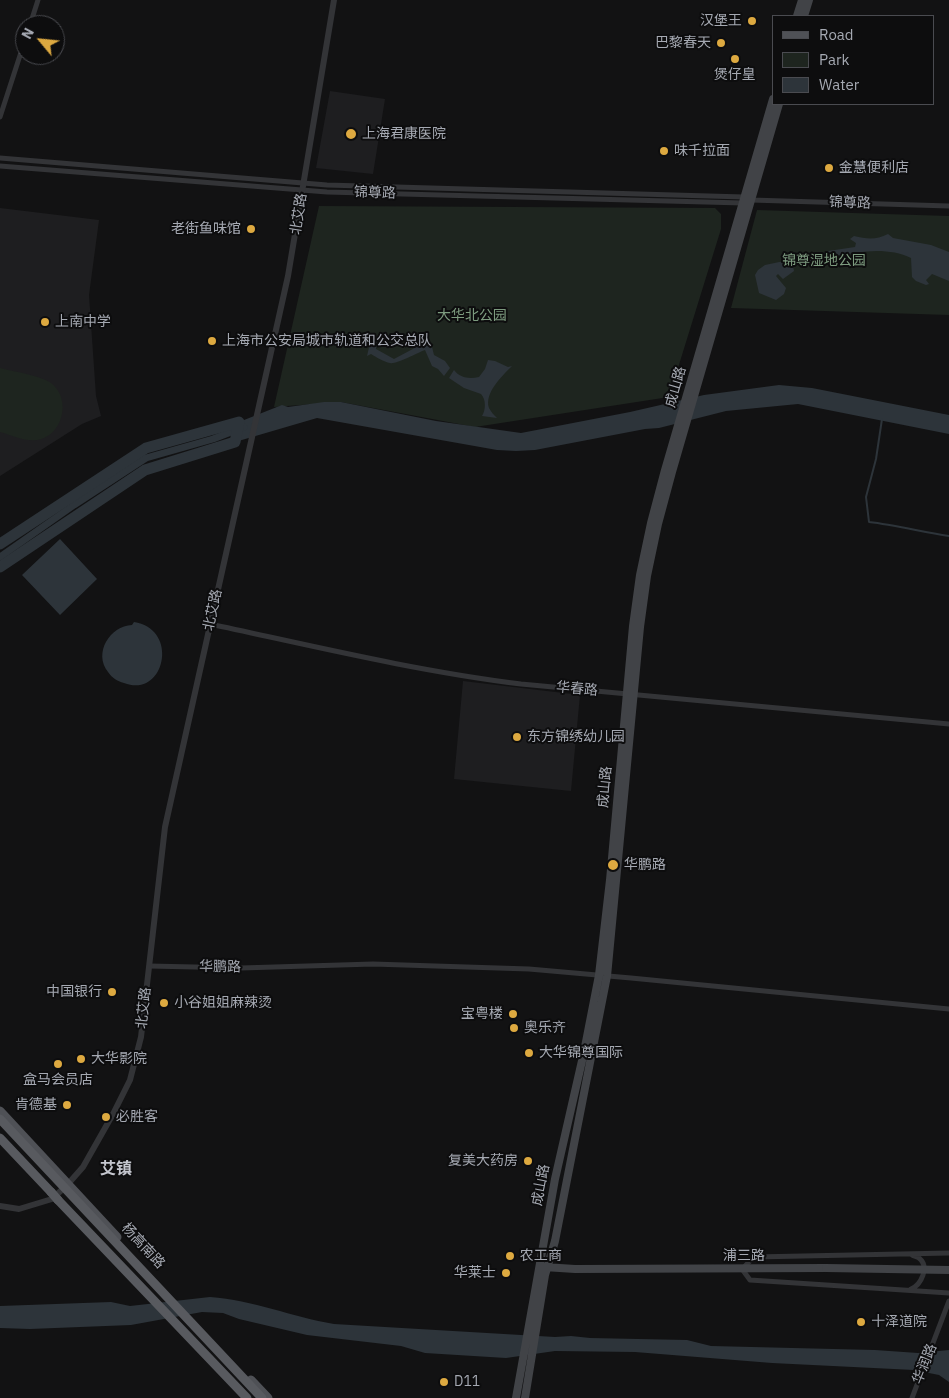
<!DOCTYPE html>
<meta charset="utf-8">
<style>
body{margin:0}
#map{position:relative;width:949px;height:1398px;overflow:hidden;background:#121213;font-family:"IBM Plex Sans",sans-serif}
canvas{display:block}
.legend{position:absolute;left:772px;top:15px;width:162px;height:90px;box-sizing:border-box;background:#0d0d0e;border:1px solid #4a4b50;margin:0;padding:6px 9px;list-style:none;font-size:15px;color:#a5a9b2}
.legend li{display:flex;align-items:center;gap:10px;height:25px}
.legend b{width:25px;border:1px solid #4a4b50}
.north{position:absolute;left:15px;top:15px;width:50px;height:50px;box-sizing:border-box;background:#0d0d0e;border:1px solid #4a4b50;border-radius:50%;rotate:298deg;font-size:14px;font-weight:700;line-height:20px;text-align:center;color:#a5a9b2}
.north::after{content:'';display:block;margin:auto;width:18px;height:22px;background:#dda940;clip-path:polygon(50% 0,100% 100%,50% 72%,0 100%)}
</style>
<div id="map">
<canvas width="949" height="1398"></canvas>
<ul class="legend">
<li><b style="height:6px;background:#4f5156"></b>Road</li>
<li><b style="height:14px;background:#1e251f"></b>Park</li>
<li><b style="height:14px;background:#2d343a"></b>Water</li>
</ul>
<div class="north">N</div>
</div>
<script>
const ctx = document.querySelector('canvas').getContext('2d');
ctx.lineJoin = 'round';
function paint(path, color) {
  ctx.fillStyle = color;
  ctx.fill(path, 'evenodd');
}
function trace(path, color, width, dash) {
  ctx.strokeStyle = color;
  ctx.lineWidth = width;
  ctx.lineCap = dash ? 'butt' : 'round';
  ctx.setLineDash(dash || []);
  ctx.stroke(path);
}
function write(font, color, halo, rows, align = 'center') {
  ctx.font = font + ' "IBM Plex Sans","Noto Sans SC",sans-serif';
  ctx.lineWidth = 4;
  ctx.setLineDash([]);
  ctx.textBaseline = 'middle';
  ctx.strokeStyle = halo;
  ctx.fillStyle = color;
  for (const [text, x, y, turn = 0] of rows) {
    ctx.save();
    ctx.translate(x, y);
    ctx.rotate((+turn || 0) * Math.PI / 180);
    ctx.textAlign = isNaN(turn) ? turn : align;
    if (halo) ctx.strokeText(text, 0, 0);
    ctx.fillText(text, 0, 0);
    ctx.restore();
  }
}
paint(new Path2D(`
 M330,91L385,99L373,174L316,168Z
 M0,208L99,220L89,295L96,396L101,416L82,424L0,476Z
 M463,681L580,695L571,791L454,779Z`), '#1e1e20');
paint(new Path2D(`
 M319,206L715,208L721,214V229L669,397L475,427L341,402L274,407Z
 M757,210L949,216V315L731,308Z
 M0,368C12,371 42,376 51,383C72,399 63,436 37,440C26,442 11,435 0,432Z`), '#1e251f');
paint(new Path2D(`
 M888,234L893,238L931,245L949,252V281L932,274L926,280L929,284L926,285L916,281L912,277L911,258C877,241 829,259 793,266L794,271L783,279L778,274L776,276L786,288L784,294L776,300L759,293L755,275L758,270L765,265L827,252L828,251L855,247L856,243L850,239L854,236C867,239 876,240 888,234Z
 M377,341L376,349L394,359L424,343H431L434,355L445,361L450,368L444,376L438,369L432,366L425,350C417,353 395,365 390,363C384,362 376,357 371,354L367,356L370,343Z
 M488,360L495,361L508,367L512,366C502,376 484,393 489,408C491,412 494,415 497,418L482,416C486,410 486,399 481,394L464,388L449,378L454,370C460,378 469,379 479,377L485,369Z
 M779,385L812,388L949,415V434L798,404L726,411L659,428L645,429L535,450L516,451L497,450L317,418L235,442L239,422L282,405L288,407L324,402H341L436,421L521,433L630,412L704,395Z
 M60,539L97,579L60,615L22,575Z
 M134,622C180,629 165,699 124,683C117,681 112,678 108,672C93,653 110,626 132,625Z
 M210,1297C253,1300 292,1317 334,1324L555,1337L571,1336L590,1338L687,1340L711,1346L875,1350L918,1353L949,1350V1382L939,1375L914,1370L772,1363L635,1352L555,1351L506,1358L425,1353L401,1346L307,1335L239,1319L223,1313L202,1312L131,1325L30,1329L0,1328V1306L111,1302L130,1306Z`), '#2d343a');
trace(new Path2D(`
 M882,419L876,459L866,497L869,522C896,525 922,532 949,536`), '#2d343a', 2);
trace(new Path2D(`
 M0,557L74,505L146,458L213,439L244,427`), '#2d343a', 7);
trace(new Path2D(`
 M0,544L146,448L239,422L235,442L145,470L0,567`), '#2d343a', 11);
trace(new Path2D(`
 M30,25L38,0
 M0,117L25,40
 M0,158L327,185L744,197L751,200L949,206
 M0,166L327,192L743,203
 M210,624C313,646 416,671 521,684L949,724
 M149,966L241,968L373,964L529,969L631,978L949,1009
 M949,1253L754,1257L742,1269L750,1280L949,1293
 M911,1289C921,1285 930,1267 919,1258C917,1257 914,1256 912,1255
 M912,1398L949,1301`), '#333437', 5);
trace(new Path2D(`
 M0,1206L19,1209L52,1199L68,1184L83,1167L113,1114L130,1080L141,1037L165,827L288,276L334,0`), '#333437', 6);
trace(new Path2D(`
 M797,16L802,0
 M804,16L809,0
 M544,1267L575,1269L826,1268
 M516,1398L555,1179L584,1052L599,975L610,880L633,626L640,575L651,523L665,470L773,99
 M525,1398L545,1275L555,1241L607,976L640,627L647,576L658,524L672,472L779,104`), '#414347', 8);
trace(new Path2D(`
 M0,1111L117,1237
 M251,1380L268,1398`), '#4f5156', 9);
trace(new Path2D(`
 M0,1138L51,1192
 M58,1200L247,1398`), '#585a5f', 9);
trace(new Path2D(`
 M826,1268L949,1270`), '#414347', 8);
trace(new Path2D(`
 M0,1119L262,1398
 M51,1192L58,1200`), '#585a5f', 9);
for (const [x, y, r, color] of [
 [752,21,5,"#dda940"],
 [721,43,5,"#dda940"],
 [735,59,5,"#dda940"],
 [351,134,6,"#dda940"],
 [664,151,5,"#dda940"],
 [829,168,5,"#dda940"],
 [251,229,5,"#dda940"],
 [45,322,5,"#dda940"],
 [212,341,5,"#dda940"],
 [517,737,5,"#dda940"],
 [613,865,6,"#dda940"],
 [112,992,5,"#dda940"],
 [164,1003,5,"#dda940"],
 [513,1014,5,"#dda940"],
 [514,1028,5,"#dda940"],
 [529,1053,5,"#dda940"],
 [81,1059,5,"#dda940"],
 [58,1064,5,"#dda940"],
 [67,1105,5,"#dda940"],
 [106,1117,5,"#dda940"],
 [528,1161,5,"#dda940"],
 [510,1256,5,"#dda940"],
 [506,1273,5,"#dda940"],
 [861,1322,5,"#dda940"],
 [444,1382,5,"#dda940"]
]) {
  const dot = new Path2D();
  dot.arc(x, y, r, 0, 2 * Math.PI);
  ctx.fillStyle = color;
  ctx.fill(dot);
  trace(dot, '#0d0d0e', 2);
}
write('14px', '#a5a9b2', '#0d0d0e', [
 ["汉堡王",742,21,"right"],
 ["巴黎春天",711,43,"right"],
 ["煲仔皇",735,75,"center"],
 ["上海君康医院",362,134],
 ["味千拉面",674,151],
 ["金慧便利店",839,168],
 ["老街鱼味馆",241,229,"right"],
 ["上南中学",55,322],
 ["上海市公安局城市轨道和公交总队",222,341],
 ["东方锦绣幼儿园",527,737],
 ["华鹏路",624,865],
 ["中国银行",102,992,"right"],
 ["小谷姐姐麻辣烫",174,1003],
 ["宝粤楼",503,1014,"right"],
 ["奥乐齐",524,1028],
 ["大华锦尊国际",539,1053],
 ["大华影院",91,1059],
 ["盒马会员店",58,1080,"center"],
 ["肯德基",57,1105,"right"],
 ["必胜客",116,1117],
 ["复美大药房",518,1161,"right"],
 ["农工商",520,1256],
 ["华莱士",496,1273,"right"],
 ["十泽道院",871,1322],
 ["D11",454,1382]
], 'left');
write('14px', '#a5a9b2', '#0d0d0e', [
 ["锦尊路",375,193,2],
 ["锦尊路",850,203,2],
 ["北艾路",299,214,-81],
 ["成山路",676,387,-74],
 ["北艾路",213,610,-78],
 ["华春路",577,689,5],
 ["成山路",605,787,-85],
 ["华鹏路",220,967,1],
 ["北艾路",144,1008,-84],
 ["成山路",541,1185,-79],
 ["杨高南路",143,1246,47],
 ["浦三路",744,1256],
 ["华润路",925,1364,-68]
]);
write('14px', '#7d9b7f', '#0d0d0e', [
 ["锦尊湿地公园",824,261],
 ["大华北公园",472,316]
]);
write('bold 16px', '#c5c7cf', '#0d0d0e', [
 ["艾镇",116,1169]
]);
</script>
